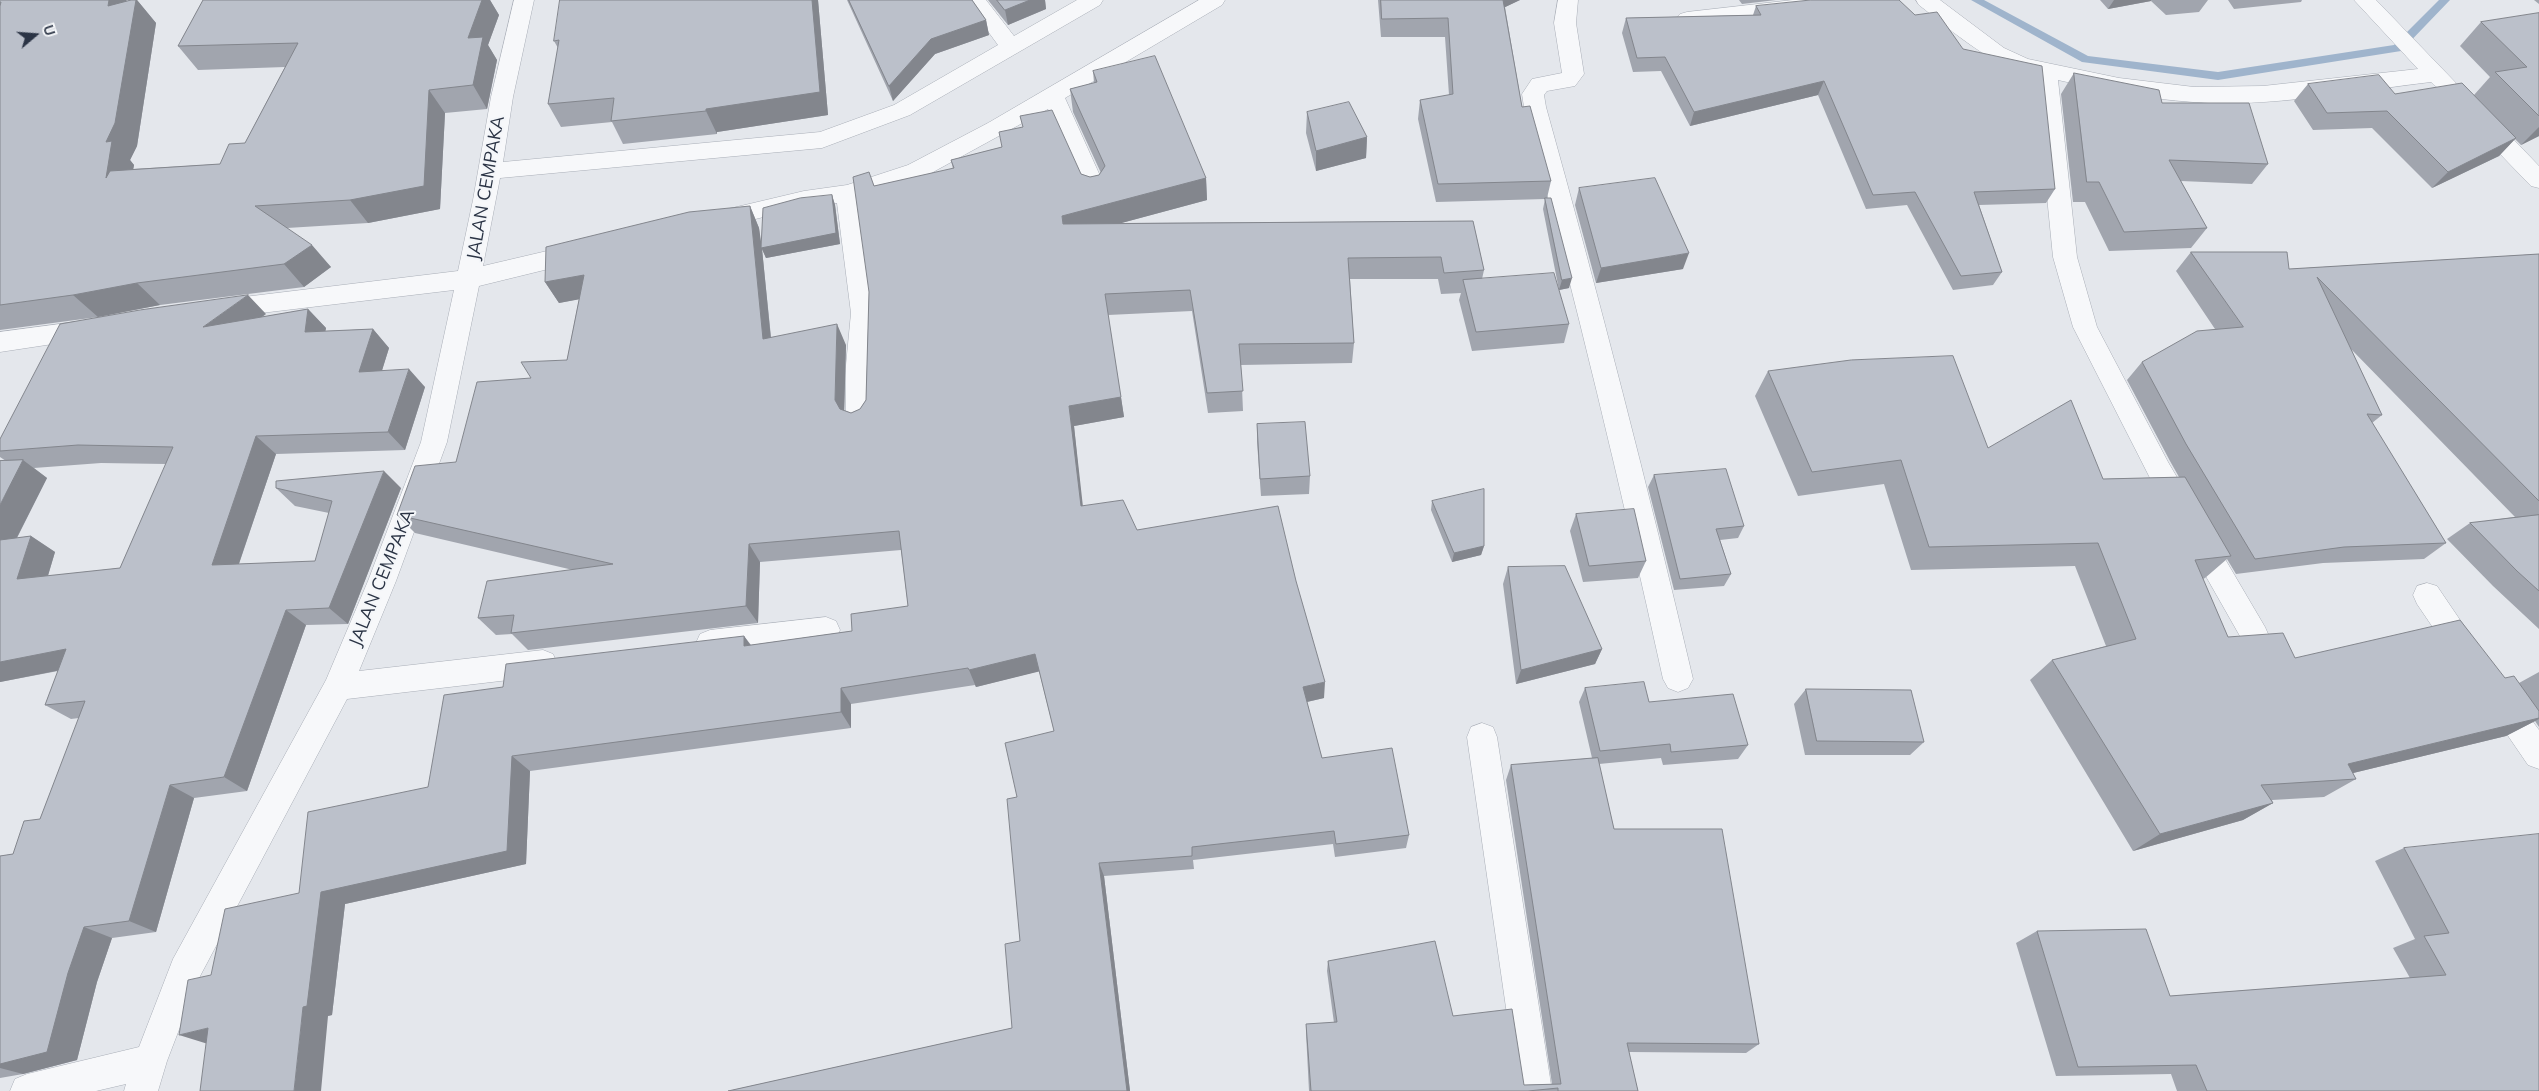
<!DOCTYPE html>
<style>
body{margin:0}
#map{position:relative;width:2539px;height:1091px;overflow:hidden;background:#e4e7ec;font-family:Mulish,sans-serif}
canvas{display:block}
.north{position:absolute;left:10px;top:10px;width:50px;height:50px;-webkit-text-stroke:4px #f4f6f9;paint-order:stroke;rotate:72deg;font-size:14px;font-weight:700;line-height:20px;text-align:center;color:#2b3445}
.north::after{content:'';display:block;margin:auto;width:18px;height:22px;background:#2b3445;clip-path:polygon(50% 0,100% 100%,50% 72%,0 100%)}
</style>
<div id="map">
<canvas width="2539" height="1091"></canvas>
<div class="north">U</div>
</div>
<script>
const ctx = document.querySelector('canvas').getContext('2d');
ctx.lineJoin = 'round';
function paint(path, color) {
  ctx.fillStyle = color;
  ctx.fill(path, 'evenodd');
}
function trace(path, color, width, dash) {
  ctx.strokeStyle = color;
  ctx.lineWidth = width;
  ctx.lineCap = dash ? 'butt' : 'round';
  ctx.setLineDash(dash || []);
  ctx.stroke(path);
}
function write(font, color, halo, rows, align = 'center') {
  ctx.font = font + ' Mulish,sans-serif';
  ctx.lineWidth = 4;
  ctx.setLineDash([]);
  ctx.textBaseline = 'middle';
  ctx.strokeStyle = halo;
  ctx.fillStyle = color;
  for (const [text, x, y, turn = 0] of rows) {
    ctx.save();
    ctx.translate(x, y);
    ctx.rotate((+turn || 0) * Math.PI / 180);
    ctx.textAlign = isNaN(turn) ? turn : align;
    if (halo) ctx.strokeText(text, 0, 0);
    ctx.fillText(text, 0, 0);
    ctx.restore();
  }
}
paint(new Path2D(`
 M1971,0H1984L2088,56L2218,72L2394,45L2439,0H2450L2401,51L2218,80L2082,62Z`), '#9fb4cc');
const minor = new Path2D(`
 M514,0H534L513,97L503,162L820,132L894,105L998,45L965,0H986L1014,36L1077,0H1103L1100,5L910,115L822,148L500,178L483,266L581,243L589,246L593,252L589,258L581,261L479,286L447,442L396,581L359,671L543,650L553,654L557,663L553,672L543,676L347,699L198,980L167,1061L158,1091H124L126,1084L96,1091H10L15,1079L27,1074L139,1047L173,959L326,680L368,581L421,442L454,290L219,318L210,316L207,309L210,302L219,300L458,271L473,200L491,97Z
 M1199,0H1225L1222,5L1065,98L1106,189L1102,195L1094,197L1086,195L1048,109L924,177L859,198L875,313L872,365V420L868,427L859,431L850,427L846,420V365L851,313L837,203L804,207L715,229L707,226L703,220L707,214L804,191L847,185L908,165L988,123Z
 M1558,0H1578L1576,23L1584,74L1575,86L1547,91L1544,95L1546,107C1599,297 1648,487 1693,679L1688,688L1678,692L1668,688L1663,679C1621,487 1575,297 1524,107L1522,94L1532,79L1562,73L1554,23Z
 M1793,0H1863L1860,5L1853,7L1687,26L1680,24L1676,19L1680,14L1687,12Z
 M1916,0H1940L2004,48L2028,59L2119,78L2194,87L2263,86L2418,69L2354,0H2376L2456,83L2453,88C2443,91 2438,89 2431,82C2355,91 2268,108 2193,102C2147,99 2103,90 2058,80L2077,257L2097,327L2168,462L2265,627L2269,636L2265,645L2255,649L2245,645L2150,478L2073,327L2053,257L2035,75C1989,65 1955,33 1919,5Z
 M2482,113L2490,115L2539,166V188L2531,186L2474,127L2471,121L2474,115Z
 M90,320L99,323L102,330L99,337L0,352V332Z
 M2427,583L2437,586L2477,645L2481,654L2477,663L2467,667L2457,663L2417,604L2413,595L2417,586Z
 M826,617L836,621L840,630L836,639L826,643L710,656L700,652L696,643L700,634L710,630Z
 M2499,686L2509,690L2539,730V769L2528,765L2489,708L2484,699L2489,690Z
 M1482,723L1493,727L1497,737L1552,1091H1518L1467,737L1471,727Z`);
trace(minor, '#a9aeb7', 1);
paint(minor, '#f7f8fa');
paint(new Path2D(`
 M0,0H126L127,1L131,0H137L156,23L137,146L130,160L134,165L133,169L220,164L245,143L285,67L198,70L178,46L203,0H490L499,15L488,45L497,60L487,109L445,113L440,209L368,223L287,228L331,267L304,287L160,305L98,317L0,330Z
 M564,0H818L828,115L717,132V134L623,144L612,122L561,127L548,104L558,48L554,41Z
 M847,0H972L986,20L989,35L935,54L893,101Z
 M988,0H1045L1046,9L1008,25Z
 M1378,0H1520L1505,7L1522,107L1551,181L1547,198L1569,288L1559,290L1543,209L1545,199L1436,202L1418,119L1420,100L1449,95L1445,37H1381Z
 M1739,0H1776L1742,4Z
 M2100,0H2208L2199,12L2166,15L2151,1L2108,9Z
 M2228,0H2302L2301,2L2234,9Z
 M2534,0H2539V4Z
 M1756,6L2055,189L2046,203L1979,205L2002,272L1993,285L1953,290L1907,205L1866,209L1818,95L1690,126L1661,71L1633,72L1622,33L1626,18L1753,15Z
 M2539,13V136L2521,145L2515,139L2499,156L2432,188L2372,128L2313,130L2294,101L2308,84L2395,94L2474,95L2490,77L2460,46L2481,22Z
 M1093,71L1206,178L1207,200L1121,223L1473,221L1484,270L1482,279L1569,324L1564,343L1472,351L1459,300L1461,293L1441,294L1438,279H1350L1354,343L1352,363L1241,365L1243,411L1208,413L1192,311L1108,315L1124,417L1074,426L1082,506L1137,530L1324,698L1307,702L1322,758L1409,835L1406,848L1335,857L1333,844L1193,860L1194,869L1104,876L1130,1091H728L1012,1028L1020,941L1017,797L1054,731L1039,671L976,687L975,685L851,704V728L530,771L526,864L345,904L332,1015L206,1043L211,975L299,893L428,787L503,687L744,636L751,645L852,631L908,606L901,550L760,562L758,623L528,650L512,634L496,635L478,618L573,570L415,533L397,515L456,462L531,378L567,360L579,299L559,303L545,282L750,206L759,228L761,246L832,195L835,205L840,244L766,258L762,249L771,337L846,345L844,410L851,413L860,409L866,400L869,292V172L874,186L953,169L951,160L1002,147L1023,127L1020,116L1081,174L1090,177L1099,175L1101,173L1073,112L1070,89L1094,83Z
 M2074,73L2268,164L2252,184L2181,181L2207,228L2191,248L2109,251L2085,202H2073L2061,94Z
 M1307,112L1367,137L1366,158L1316,171L1306,133Z
 M1579,188L1683,269L1596,283L1575,205Z
 M2191,252L2289,269L2539,254V629L2493,586L2447,539L2470,523L2515,517L2351,349L2382,415L2372,423L2446,543L2424,559L2323,563L2236,574L2227,559L2205,578L2203,579L2228,637L2295,658L2505,678L2519,683L2539,672V727L2535,721L2506,736L2353,773L2356,779L2324,797L2272,800L2273,803L2243,820L2133,851L2030,680L2052,660L2106,646L2075,566L1911,570L1884,484L1798,496L1755,396L1768,371L1988,448L2103,479L2179,477L2170,461L2127,380L2142,362L2215,329L2176,271Z
 M308,309L326,328L325,331L373,329L389,348L382,370L425,387L405,450L276,454L239,564L315,561L329,513L295,506L276,488H401L348,624L306,625L247,791L194,798L156,932L112,938L97,982L77,1060L23,1074L0,1078V856L13,854L40,819L79,718L71,719L45,705L58,671L0,682L6,461L0,457V439L266,314L262,317ZM101,463L166,464L120,568L48,576L55,552L31,536L17,538L47,478L34,468Z
 M1257,424L1310,476L1309,494L1261,496L1257,442Z
 M1654,475L1744,526L1738,538L1720,540L1731,574L1724,586L1674,590L1648,487Z
 M1432,501L1484,546L1481,555L1452,562L1431,510Z
 M1576,514L1646,561L1638,578L1583,582L1570,531Z
 M1508,567L1602,649L1595,664L1516,684L1503,584Z
 M1585,688L1649,702L1748,745L1738,759L1663,765L1661,758L1599,764L1614,829L1759,1044L1746,1053L1629,1052L1638,1091H1309L1306,1033V1024L1334,1023L1327,971L1328,961L1453,1016L1524,1085L1552,1084L1506,780L1511,765L1592,758L1579,702Z
 M1806,689L1924,742L1910,755H1805L1794,704Z
 M2404,848L2539,1091H2177L2171,1074L2056,1076L2016,943L2037,931L2170,996L2410,978L2393,948L2415,939L2375,861Z`), '#a1a5ae');
paint(new Path2D(`
 M109,0H126L133,9L108,6Z
 M136,0H137L156,23L137,146L130,160L134,165L128,201L106,178V142Z
 M482,0H490L499,15L488,45L497,60L487,109L473,85L468,38Z
 M812,0H818L828,115L717,132V134L706,111V109Z
 M1030,0H1045L1046,9L1008,25L1005,10Z
 M1500,0H1520L1499,10Z
 M2114,0H2151V1L2108,9Z
 M986,20L989,35L935,54L893,101L889,86L931,39Z
 M1824,81L1818,95L1690,126L1694,112Z
 M429,90L445,113L440,209L368,223L350,200Z
 M2539,127V136L2521,145Z
 M1367,137L1366,158L1316,171V151Z
 M2516,138L2499,156L2432,188L2448,172Z
 M1206,178L1207,200L1066,238L1062,216Z
 M832,195L835,205L840,244L766,258L762,249L773,360L763,339L750,206L759,228L762,248Z
 M312,245L331,267L304,287L284,264Z
 M1689,253L1683,269L1596,283L1601,268Z
 M584,275L597,296L559,303L545,282Z
 M1572,278L1569,288L1559,290L1562,280Z
 M137,283L160,305L98,317L73,295Z
 M248,295L266,314L222,346L203,327Z
 M308,309L326,328L322,351L305,332Z
 M837,324L846,345L844,420L835,400Z
 M373,329L389,348L376,390L359,372Z
 M409,369L425,387L405,450L388,432Z
 M1121,397L1124,417L1074,426L1085,525L1081,506L1069,406Z
 M256,436L276,454L233,581L212,565Z
 M23,460L47,478L10,551L0,544V505Z
 M384,471L401,488L348,624L329,608Z
 M31,536L55,552L42,595L17,579Z
 M749,544L760,562L758,623L746,606Z
 M1484,546L1481,555L1452,562L1454,553Z
 M286,610L306,625L247,791L224,777Z
 M744,636L756,653L744,646Z
 M66,649L91,664L0,682V662Z
 M1602,649L1595,664L1516,684L1521,670Z
 M1035,654L1041,671L976,687L969,670Z
 M1325,682L1324,698L1302,703L1303,687Z
 M841,688L851,704V728L841,712Z
 M2539,718V719L2506,736L2316,782L2348,764Z
 M512,756L530,771L526,864L345,904L332,1015L328,1016L321,1091H294L303,1007L321,892Z
 M170,785L194,798L156,932L129,921Z
 M2273,803L2243,820L2133,851L2160,834Z
 M1099,863L1104,876L1130,1091H1127Z
 M84,927L112,938L97,982L77,1060L23,1074L0,1068V1064Z
 M208,1028V1044L179,1035Z`), '#83868d');
const building = new Path2D(`
 M0,0H109L108,6L131,0H136L115,123L106,142L112,141L106,178L110,171L220,164L229,144L245,143L298,43L178,46L203,0H482L468,38L483,37L473,85L429,90L424,186L350,200L255,206L312,245L284,264L137,283L73,295L0,305V6L1,2H0Z
 M560,0H812L820,92L706,109V111L611,121L614,98L548,104L559,40L554,41Z
 M849,0H972L986,20L931,39L889,86Z
 M997,0H1030L1005,10Z
 M1381,0H1503L1522,107L1530,106L1551,181L1438,184L1420,100L1453,94L1448,18L1382,19Z
 M1811,0H1899L1915,15L1937,12L1963,49L2042,66L2055,189L1974,192L2002,272L1961,276L1915,192L1873,195L1824,81L1694,112L1665,57L1637,58L1626,18L1761,15L1756,6Z
 M2539,13V116L2495,72L2527,67L2481,22Z
 M1155,56L1206,178L1062,216L1063,224L1473,221L1484,270L1444,273L1441,257L1348,258L1354,343L1239,344L1243,391L1207,393L1190,290L1105,294L1121,397L1069,406L1081,506L1123,500L1137,530L1278,506L1296,581L1325,682L1303,687L1322,758L1392,748L1409,835L1336,844L1334,831L1192,847V856L1099,863L1127,1091H728L1012,1028L1005,944L1020,941L1007,799L1017,797L1005,743L1054,731L1035,654L969,670L968,668L841,688V712L512,756L507,851L321,892L307,1006L303,1007L294,1091H200L208,1028L179,1035L188,980L211,975L225,909L299,893L308,812L428,787L444,695L503,687L506,664L744,636V646L852,631L851,614L908,606L899,531L749,544L746,606L511,633L514,615L478,618L487,581L613,564L397,515L415,466L456,462L477,382L531,378L521,362L567,360L584,275L545,282L546,247L689,212L750,206L763,339L837,324L835,400L840,409L851,413L860,409L866,400L869,292L853,177L869,172L874,186L954,168L951,160L1002,147L999,132L1023,127L1020,116L1052,110L1081,174L1090,177L1099,175L1105,166L1070,89L1097,82L1093,71Z
 M2074,73L2159,90L2162,103H2249L2268,164L2169,160L2207,228L2124,232L2099,182H2087Z
 M2379,75L2395,94L2462,83L2516,138L2448,172L2387,111L2327,113L2308,84Z
 M1349,102L1367,137L1316,151L1307,112Z
 M1655,178L1689,253L1601,268L1579,188Z
 M832,195L836,233L761,248L763,208L800,198Z
 M1545,198H1551L1572,278L1562,280Z
 M2191,252H2287L2289,269L2539,254V501L2317,277L2382,415L2367,414L2446,543L2344,547L2255,559L2186,444L2142,362L2197,331L2243,327Z
 M1554,273L1569,324L1476,332L1463,280Z
 M248,295L203,327L308,309L305,332L373,329L359,372L409,369L388,432L256,436L212,565L315,561L332,501L276,488V481L384,471L329,608L286,610L224,777L170,785L129,921L84,927L68,973L47,1052L0,1064V856L13,854L24,821L40,819L85,701L45,705L66,649L0,662V540L31,536L17,579L120,568L173,447L78,445L0,451V439L60,324L140,310Z
 M1953,356L1988,448L2071,400L2103,479L2185,477L2231,556L2195,560L2228,637L2283,633L2295,658L2460,620L2505,678L2514,676L2539,711V718L2348,764L2356,779L2261,785L2273,803L2160,834L2052,660L2136,639L2098,543L1929,547L1901,460L1812,472L1768,371L1851,360Z
 M1305,422L1310,476L1260,479L1257,424Z
 M23,460L0,505V461Z
 M1726,469L1744,526L1716,529L1731,574L1680,579L1654,475Z
 M1484,489V546L1454,553L1432,501Z
 M1634,509L1646,561L1589,566L1576,514Z
 M2539,515V591L2517,571L2470,523Z
 M1565,566L1602,649L1521,670L1508,567Z
 M1644,682L1649,702L1733,694L1748,745L1671,752L1670,744L1600,751L1585,688Z
 M1806,689L1911,690L1924,742L1817,741Z
 M1598,758L1614,829H1722L1759,1044L1627,1043L1638,1091H1558V1088L1528,1091H1311L1306,1024L1337,1022L1328,961L1435,941L1453,1016L1512,1009L1524,1085L1561,1084L1511,765Z
 M2539,834V1091H2207L2196,1065L2078,1067L2037,931L2146,929L2170,996L2446,975L2424,936L2449,933L2404,848Z`);
paint(building, '#bbc0ca');
trace(building, '#83868d', 1);
write('18px', '#2b3445', '#f4f6f9', [
 ["JALAN CEMPAKA",486,188,-80],
 ["JALAN CEMPAKA",382,578,-68]
]);
</script>
